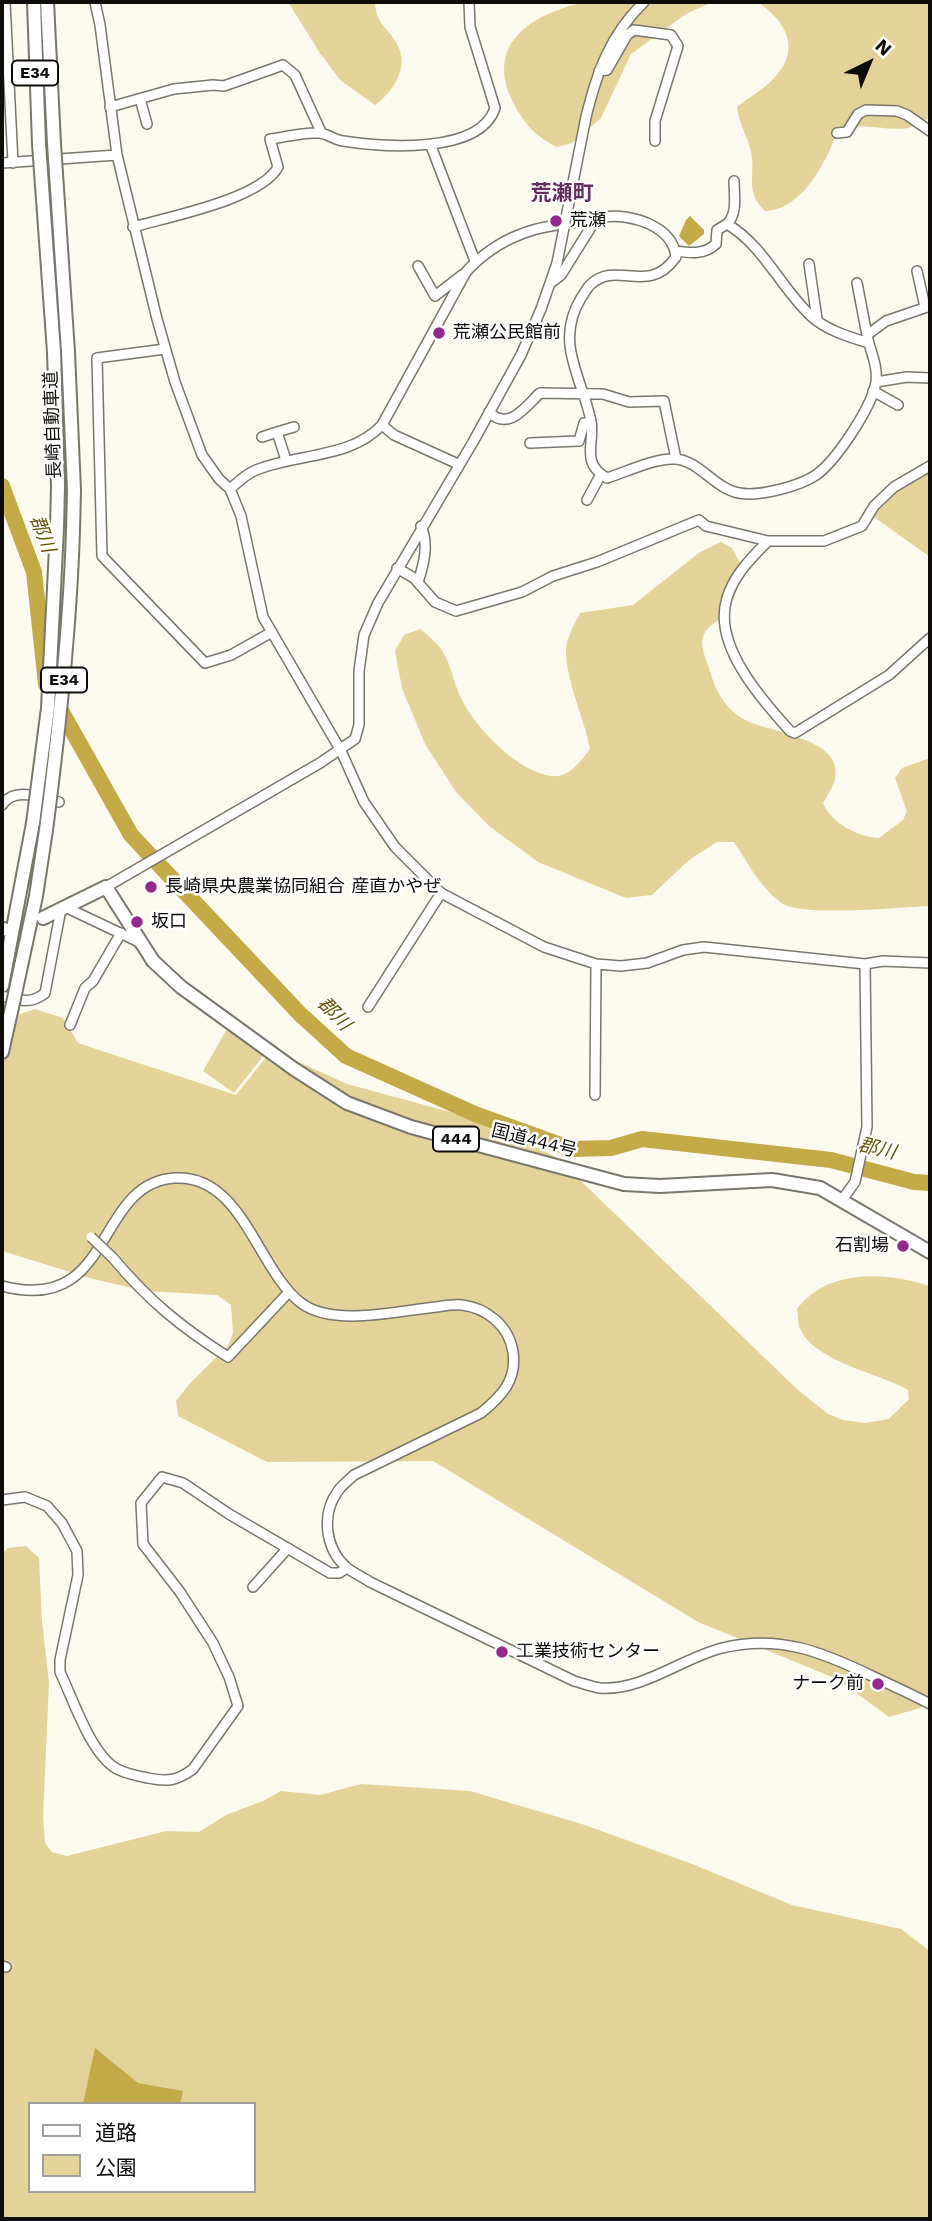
<!DOCTYPE html>
<meta charset="utf-8">
<style>
body{margin:0}
#map{position:relative;width:932px;height:2221px;overflow:hidden;background:#fcf9ee;font-family:"Work Sans","Noto Sans JP",sans-serif}
canvas{display:block}
.frame{position:absolute;inset:0;border:4px solid #0d0c09;pointer-events:none}
.legend{position:absolute;left:28px;top:2102px;width:228px;height:91px;box-sizing:border-box;background:#fff;border:2px solid #9e9e9d;margin:0;padding:9px 12px;list-style:none;font-size:21px;color:#0d0c09}
.legend li{display:flex;align-items:center;gap:14px;height:35px}
.legend b{width:35px;border:2px solid #9e9e9d}
.north{position:absolute;left:834px;top:28px;width:70px;height:70px;-webkit-text-stroke:5px #fff;paint-order:stroke;rotate:43deg;font-size:19px;font-weight:700;line-height:28px;text-align:center;color:#0d0c09}
.north::after{content:'';display:block;margin:auto;width:24px;height:32px;background:#0d0c09;clip-path:polygon(50% 0,100% 100%,50% 72%,0 100%)}
</style>
<div id="map">
<canvas width="932" height="2221"></canvas>
<div class="frame"></div>
<ul class="legend">
<li><b style="height:9px;background:#fff"></b>道路</li>
<li><b style="height:19px;background:#e4d399"></b>公園</li>
</ul>
<div class="north">N</div>
</div>
<script>
const ctx = document.querySelector('canvas').getContext('2d');
ctx.lineJoin = 'round';
function paint(path, color) {
  ctx.fillStyle = color;
  ctx.fill(path, 'evenodd');
}
function trace(path, color, width, dash) {
  ctx.strokeStyle = color;
  ctx.lineWidth = width;
  ctx.lineCap = dash ? 'butt' : 'round';
  ctx.setLineDash(dash || []);
  ctx.stroke(path);
}
function write(font, color, halo, rows, align = 'center') {
  ctx.font = font + ' "Work Sans","Noto Sans JP",sans-serif';
  ctx.lineWidth = 5;
  ctx.setLineDash([]);
  ctx.textBaseline = 'middle';
  ctx.strokeStyle = halo;
  ctx.fillStyle = color;
  for (const [text, x, y, turn = 0] of rows) {
    ctx.save();
    ctx.translate(x, y);
    ctx.rotate((+turn || 0) * Math.PI / 180);
    ctx.textAlign = isNaN(turn) ? turn : align;
    if (halo) ctx.strokeText(text, 0, 0);
    ctx.fillText(text, 0, 0);
    ctx.restore();
  }
}
paint(new Path2D(`
 M288,2H375C376,25 388,27 397,44C410,67 393,92 375,105L340,80L320,53Z
 M584,2H712L686,14L631,54L601,118L572,143L557,147C537,137 526,126 515,106C482,45 530,15 584,2Z
 M757,2H930V117C924,121 918,125 911,127C891,134 853,118 838,133C833,138 832,146 829,152C816,178 796,210 765,211C744,191 756,175 751,151C747,136 739,123 737,107C749,97 766,88 776,76C802,47 784,19 757,2Z
 M930,470V557L874,517C885,492 907,483 930,470Z
 M721,542L732,548L743,569C739,584 733,607 721,618C712,625 703,629 702,642C702,650 706,660 709,668C715,689 722,704 740,717C763,733 845,736 835,779C833,787 827,796 823,803C831,823 858,837 879,838L903,820L907,811L895,778L902,768L930,758V906C900,907 800,918 780,902C759,886 748,863 734,842H717L689,860L652,895L626,898L538,862L489,826L456,792L425,744L402,688L395,651L404,635L420,629C455,655 446,668 463,702C477,729 519,773 552,776C569,778 581,761 590,749C584,717 565,679 566,648C567,637 575,623 580,613L633,605L700,552Z
 M35,1009L63,1018L78,1043L236,1095L272,1050L347,1084L465,1116L517,1136L557,1158L798,1390L828,1414L843,1420L866,1423L889,1419L909,1399L908,1390C879,1373 811,1361 799,1326C798,1321 798,1314 797,1309C828,1268 886,1272 930,1286V1705L889,1717L837,1679L698,1622L433,1461L267,1462L178,1416L176,1401L190,1383L228,1346L233,1333L231,1305L217,1295L146,1291L93,1279L2,1251V1020Z
 M227,1029L263,1056L234,1093L203,1071Z
 M26,1546L39,1558L42,1621L49,1683L43,1817L45,1843L52,1852L67,1856L166,1831L199,1832L226,1815L263,1801L281,1791L320,1795L361,1784L470,1791L585,1825L692,1864L792,1905L901,1929L930,1951V2219H2V1554L8,1548ZM30,2104H254V2191H30Z`), '#e4d399');
paint(new Path2D(`
 M690,216L704,230V234L689,246L679,236L686,220Z
 M95,2048L138,2083L183,2091L180,2104H83Z`), '#c4a947');
trace(new Path2D(`
 M2,486L34,572L46,684L131,835L300,1014L346,1056L475,1114L572,1149L611,1148L642,1139L831,1160L914,1182L930,1183`), '#c4a947', 16);
const minor = new Path2D(`
 M5,2L13,163
 M95,2L100,25L117,155L157,319L175,382L202,455L219,479L230,489L241,516L263,617L341,751L364,802L395,847L441,893L544,947L596,964L621,966L647,963L683,950L704,947L865,964L883,961L930,963
 M599,71L607,70L627,35L634,30L671,35L678,46L655,121V141
 M140,99L147,124
 M110,107L174,89L213,85L224,86L283,65L295,75L321,132
 M586,117C597,72 610,35 644,2
 M837,133L847,132L858,114L866,110L897,111L907,115L930,131
 M431,146L475,261
 M2,163L117,155
 M727,224C738,213 734,195 734,181
 M133,227C168,217 261,199 278,167L270,139C286,137 303,132 318,133C327,133 334,140 343,141C382,147 480,155 495,108L470,27L469,2
 M675,251C691,253 704,255 716,244L717,230L727,224C764,246 780,287 811,316C826,330 849,337 869,343
 M809,264L817,319
 M418,266L435,296L462,275
 M917,271L925,307
 M552,282L561,275L596,219
 M857,283L867,335
 M165,349L97,358L102,556L205,663L231,655L272,632
 M876,382L907,377L930,378
 M873,391L898,405
 M489,412C509,432 526,406 540,393L603,394L629,402L664,401L676,459
 M382,425L394,435L458,464
 M262,437L277,432
 M530,443L579,441L584,423H591
 M286,460L277,432L294,427
 M230,489C238,482 246,474 256,470C298,453 350,459 382,425L466,272C479,257 500,242 519,235C535,228 554,225 571,223C582,221 593,219 604,217C631,213 673,226 676,257C648,297 617,259 590,285C587,288 584,294 581,298C554,343 582,377 591,421C595,444 580,463 607,478C626,472 655,458 674,459C698,459 715,489 739,493C759,497 800,486 816,475C836,461 872,407 876,382C878,365 870,351 867,335L886,321L930,306
 M587,500L601,474
 M768,541C751,558 734,575 727,598C712,644 761,699 790,731L795,733L889,675L930,638
 M397,568L414,578L435,602L456,611L522,592L553,576L597,562L699,520L706,526L768,541H824L862,526L874,506L894,487L930,466
 M418,582C424,564 429,544 421,526
 M2,805C15,786 40,798 59,802
 M106,887L320,763L355,739L359,725V671L364,635L378,603L473,442L521,355L541,309L557,263
 M65,907L139,942
 M2,996C18,1000 31,1005 45,993L61,909
 M368,1007L441,893
 M70,1025L85,988L93,981L121,933
 M595,1095L596,964
 M842,1200L855,1182L867,1127L865,964
 M113,1258C149,1301 181,1327 228,1357L289,1292
 M2,1286C116,1316 93,1183 175,1178C242,1174 257,1269 301,1303C333,1327 398,1311 436,1307C444,1306 454,1304 462,1305C487,1308 509,1326 513,1352C517,1380 502,1396 481,1413L354,1475C349,1480 342,1485 338,1491C321,1514 325,1548 346,1567C353,1573 363,1577 370,1582L574,1681C582,1683 592,1687 600,1688C643,1691 682,1658 722,1648C779,1634 822,1652 872,1676C891,1685 911,1694 930,1704
 M2,1500L25,1497L47,1506L62,1523L77,1551L78,1575L60,1660V1672C73,1699 91,1755 117,1769C127,1774 137,1776 148,1778C167,1782 177,1781 193,1769L238,1706L229,1677L213,1643L180,1592L143,1544L141,1503L162,1477L183,1483L229,1514L330,1573H339L347,1568
 M253,1587L288,1548
 M2,1966L6,1967`);
const highway = new Path2D(`
 M34,2L39,144
 M47,2L54,144
 M54,352L58,486L57,528
 M68,352L74,490L73,530
 M43,918L106,887L153,961L181,987L294,1069L347,1103L411,1127L624,1184L660,1186L772,1180L820,1188L930,1252
 M2,930L4,929
 M2,986L33,823
 M15,994L36,896L46,830
 M2,1052L6,1034`);
trace(minor, '#79766d', 12);
trace(highway, '#79766d', 16);
trace(minor, '#fff', 9);
trace(highway, '#fff', 12);
const minorBridge = new Path2D(`
 M557,263L586,117
 M91,1237L113,1258`);
const highwayBridge = new Path2D(`
 M39,144L54,352
 M54,144L68,352
 M33,823L48,708L57,528
 M46,830C59,730 70,630 73,530
 M6,1034L15,994`);
trace(minorBridge, '#79766d', 12, []);
trace(highwayBridge, '#79766d', 16, []);
trace(minorBridge, '#fff', 9);
trace(highwayBridge, '#fff', 12);
for (const [x, y, r, color] of [
 [556,221,7,"#93298c"],
 [439,333,7,"#93298c"],
 [151,887,7,"#93298c"],
 [137,922,7,"#93298c"],
 [903,1246,7,"#93298c"],
 [502,1652,7,"#93298c"],
 [878,1684,7,"#93298c"]
]) {
  const dot = new Path2D();
  dot.arc(x, y, r, 0, 2 * Math.PI);
  ctx.fillStyle = color;
  ctx.fill(dot);
  trace(dot, '#fff', 2.5);
}
for (const [x, y, w] of [
 [35,73,46],
 [64,680,46],
 [456,1139,46]
]) {
  const box = new Path2D();
  box.roundRect(x - w / 2, y - 12.5, w, 25, 5);
  ctx.fillStyle = '#fff';
  ctx.fill(box);
  trace(box, '#0d0c09', 2);
}
write('bold 16px', '#0d0c09', null, [
 ["E34",35,73],
 ["E34",64,680],
 ["444",456,1139]
]);
write('18px', '#0d0c09', '#fff', [
 ["荒瀬",570,221],
 ["荒瀬公民館前",453,333],
 ["長崎県央農業協同組合 産直かやぜ",165,887],
 ["坂口",151,922],
 ["石割場",889,1246,"right"],
 ["工業技術センター",516,1652],
 ["ナーク前",864,1684,"right"]
], 'left');
write('18px', '#0d0c09', '#fff', [
 ["長崎自動車道",53,425,-92],
 ["国道444号",534,1141,14]
]);
write('italic 19px', '#675507', '#fff', [
 ["郡川",42,534,69],
 ["郡川",334,1014,46],
 ["郡川",877,1149,13]
]);
write('bold 21px', '#622e5d', '#fff', [
 ["荒瀬町",562,194]
]);
</script>
